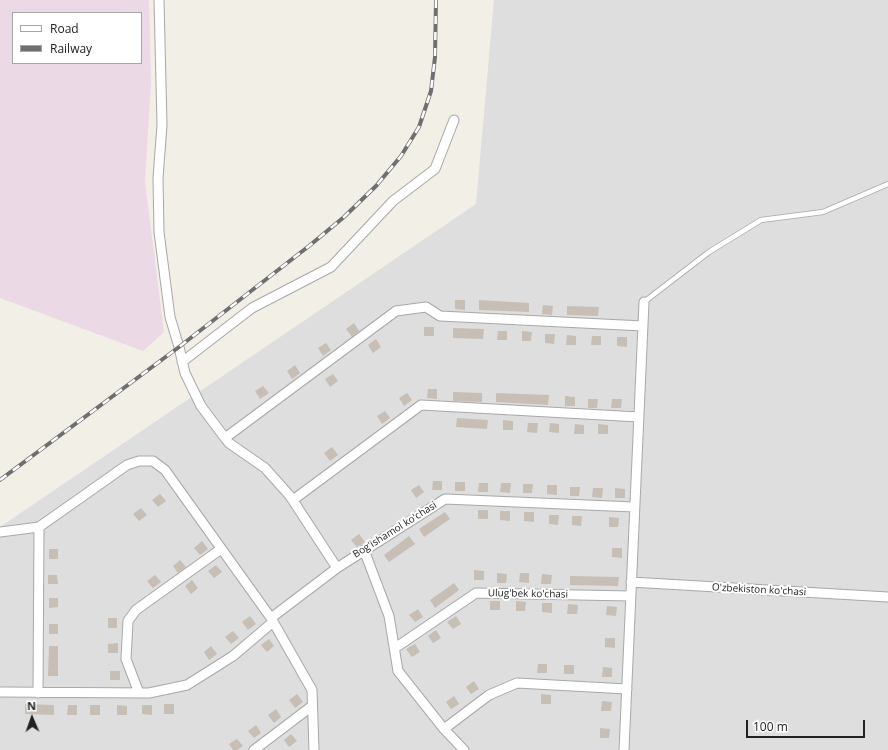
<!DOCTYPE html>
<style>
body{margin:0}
#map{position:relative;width:888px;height:750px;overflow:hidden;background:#f2efe7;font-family:"Open Sans",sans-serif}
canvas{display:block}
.legend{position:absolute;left:12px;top:12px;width:130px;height:52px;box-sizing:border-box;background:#fff;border:1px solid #a6a6a6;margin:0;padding:5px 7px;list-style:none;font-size:12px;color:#212121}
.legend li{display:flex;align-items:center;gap:8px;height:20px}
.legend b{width:20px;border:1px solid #a6a6a6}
.north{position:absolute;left:12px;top:698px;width:40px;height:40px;-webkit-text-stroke:3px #fff;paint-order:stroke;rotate:358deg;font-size:11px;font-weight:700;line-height:16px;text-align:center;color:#212121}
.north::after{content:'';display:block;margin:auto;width:14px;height:18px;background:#212121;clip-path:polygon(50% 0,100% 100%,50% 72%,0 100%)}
.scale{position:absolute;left:746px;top:720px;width:119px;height:18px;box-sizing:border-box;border:2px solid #212121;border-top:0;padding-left:5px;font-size:12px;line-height:14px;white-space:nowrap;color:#212121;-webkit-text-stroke:3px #fff;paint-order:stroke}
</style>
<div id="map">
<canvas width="888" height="750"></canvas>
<ul class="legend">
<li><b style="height:5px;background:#fff"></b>Road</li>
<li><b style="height:5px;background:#6f6f6f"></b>Railway</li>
</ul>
<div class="north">N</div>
<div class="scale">100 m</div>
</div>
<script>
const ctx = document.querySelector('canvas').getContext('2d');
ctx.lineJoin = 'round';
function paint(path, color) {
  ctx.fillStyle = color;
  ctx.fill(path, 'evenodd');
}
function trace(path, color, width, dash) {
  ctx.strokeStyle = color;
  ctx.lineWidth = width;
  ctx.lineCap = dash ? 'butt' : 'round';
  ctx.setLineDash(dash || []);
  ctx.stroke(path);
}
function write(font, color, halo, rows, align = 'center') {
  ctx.font = font + ' "Open Sans",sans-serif';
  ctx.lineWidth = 4;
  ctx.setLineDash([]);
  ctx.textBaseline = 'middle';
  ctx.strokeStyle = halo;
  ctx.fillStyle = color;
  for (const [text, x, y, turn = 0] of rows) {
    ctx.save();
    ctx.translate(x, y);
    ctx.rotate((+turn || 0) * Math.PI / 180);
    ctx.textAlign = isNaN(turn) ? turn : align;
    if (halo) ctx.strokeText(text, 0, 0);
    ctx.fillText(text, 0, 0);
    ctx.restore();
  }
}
paint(new Path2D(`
 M494,0H888V750H0V527L476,204Z`), '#dfdede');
paint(new Path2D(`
 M0,0H149L151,82L145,182L164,332L143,351L0,298ZM13,13H141V63H13Z`), '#ebd9e6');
paint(new Path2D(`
 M455,300H465V310L455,309Z
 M479,300L529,303V312L479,310Z
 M543,305L553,306L552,315L542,314Z
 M567,306L599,307L598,316L567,315Z
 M354,323L359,331L352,337L346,329Z
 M424,327H434V336H424Z
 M453,328L484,329L483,339L453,338Z
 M498,331H507V340H497Z
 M522,331L532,332L531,341H522Z
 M545,334H555L554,344L545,343Z
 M567,335L576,336V345H566Z
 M592,336H601V345H591Z
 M617,337H627V347L617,346Z
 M376,339L381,347L373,353L368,345Z
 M326,343L331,350L323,356L318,348Z
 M295,365L300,373L292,379L287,371Z
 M333,374L338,381L330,387L325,379Z
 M263,386L269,393L260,399L255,391Z
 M428,389H437V399L427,398Z
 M453,392L482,393V402L453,401Z
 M407,393L412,400L404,406L399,398Z
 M496,393L549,395L548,405L496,402Z
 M565,396L575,397V406H565Z
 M588,399H598L597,408H588Z
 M612,399H622L621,408H611Z
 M385,411L390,418L382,424L377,416Z
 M457,418L488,420L487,429L456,427Z
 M503,420L513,421V430H503Z
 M528,423H538L537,433L527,432Z
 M550,423L559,424V433L549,432Z
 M575,424L584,425V434H574Z
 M598,424L608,425V434H598Z
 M332,447L338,455L330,461L324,453Z
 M433,481H442V490H432Z
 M455,482H465V491H455Z
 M479,483H488V492H478Z
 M501,483H511L510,493L500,492Z
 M523,484H533L532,493H523Z
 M419,485L424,492L416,498L411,490Z
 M547,485H557V495L547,494Z
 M570,487H580L579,496H570Z
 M593,488H603L602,498L592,497Z
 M615,488L625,489V498H615Z
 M160,494L166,501L158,507L152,500Z
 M141,508L147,515L139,521L133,514Z
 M478,510H488V519H478Z
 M500,511H510V521L500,520Z
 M445,512L450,519L424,537L419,529Z
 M524,512H534V522L524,521Z
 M549,515H559L558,525L549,524Z
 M572,516H582L581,526L572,525Z
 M609,517L619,518L618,527H609Z
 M359,534L365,542L357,547L351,540Z
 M409,536L415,544L389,562L384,555Z
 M202,541L208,549L200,555L194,548Z
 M612,548H622V558L612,557Z
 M49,549H58V559H49Z
 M180,560L186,567L178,573L173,566Z
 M216,565L222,572L214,578L208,571Z
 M474,570L484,571V580H474Z
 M497,573L507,574L506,583H497Z
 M520,573H529V583L519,582Z
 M542,574L552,575L551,584H541Z
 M48,575H57L58,584H48Z
 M155,575L161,582L153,588L147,581Z
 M570,576L619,577L618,586L570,585Z
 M192,580L198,588L191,594L185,586Z
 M454,583L459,590L435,608L430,600Z
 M49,598H58V607L49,608Z
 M490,601H500V610H490Z
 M516,601L526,602L525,611H516Z
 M542,603H552V613L542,612Z
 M568,604L578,605L577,614H567Z
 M607,606L617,607L616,616L606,615Z
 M418,609L423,617L415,622L409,615Z
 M250,616L256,624L248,630L242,622Z
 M456,616L461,624L453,629L447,622Z
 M108,618H117V628H108Z
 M49,624H58V634H49Z
 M436,630L441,638L433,643L428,636Z
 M233,631L239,638L231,644L225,637Z
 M605,638H615V648L605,647Z
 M269,639L274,646L267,652L261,645Z
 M118,643V653H108V644Z
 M415,644L420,652L412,657L406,649Z
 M49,646H58V676H48Z
 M211,646L217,654L209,660L204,652Z
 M538,664H547V673H537Z
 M564,665H574V674H564Z
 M603,667L612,668V677H602Z
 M110,671H120V680H110Z
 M474,681L479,689L471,694L466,687Z
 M297,694L303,702L295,708L289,700Z
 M541,694L551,695V704H541Z
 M454,696L459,704L451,709L446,702Z
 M602,701L612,702L611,711H601Z
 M25,704L54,705V715L25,714Z
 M164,704H174V714H164Z
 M68,705H77V715H67Z
 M90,705H100V715H90Z
 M117,705L127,706V715H117Z
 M142,705H152V715L142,714Z
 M276,709L281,717L274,723L268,715Z
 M256,725L261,733L254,738L248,731Z
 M600,728L610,729L609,738H600Z
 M291,734L297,741L289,747L284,740Z
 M237,739L243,746L237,750H233L229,744Z`), '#c7beb6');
const service = new Path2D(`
 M644,302L709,252L761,220L823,212L888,184`);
const minor = new Path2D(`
 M159,0L162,125L158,178L159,232L170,317L179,347L185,373L201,406L225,438L229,443L265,468L290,496L337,568
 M182,362L252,308L331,267L393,201L435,169L454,120
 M225,438L396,311L426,307L440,316L643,326
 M293,500L421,405L639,417
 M0,532L39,527L127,465L139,461H153L165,470L271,618L312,690L314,750
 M364,550L389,616L398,671L444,729L464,750
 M631,582L888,597
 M271,618L337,568L445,499L634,507
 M395,648L476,593L630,596
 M0,692L149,693L187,685L233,656L273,622
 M38,693L39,527
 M139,693L126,659L128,621L136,610L221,549
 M444,729L489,695L517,683L627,689
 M254,750L312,706
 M624,750L644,302`);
trace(service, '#a8a8a8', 6);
trace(minor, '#a8a8a8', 11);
trace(service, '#fff', 4.5);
trace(minor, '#fff', 9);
const rail = new Path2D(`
 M0,480L179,347L309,246L344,217L376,186L401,156L419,127L431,91L435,57L436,0`);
trace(rail, '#6f6f6f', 4);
trace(rail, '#fff', 2.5, [8]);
write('10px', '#212121', '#fff', [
 ["Bog'ishamol ko'chasi",395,530,-32],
 ["O'zbekiston ko'chasi",759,590,3],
 ["Ulug'bek ko'chasi",528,594,1]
]);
</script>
